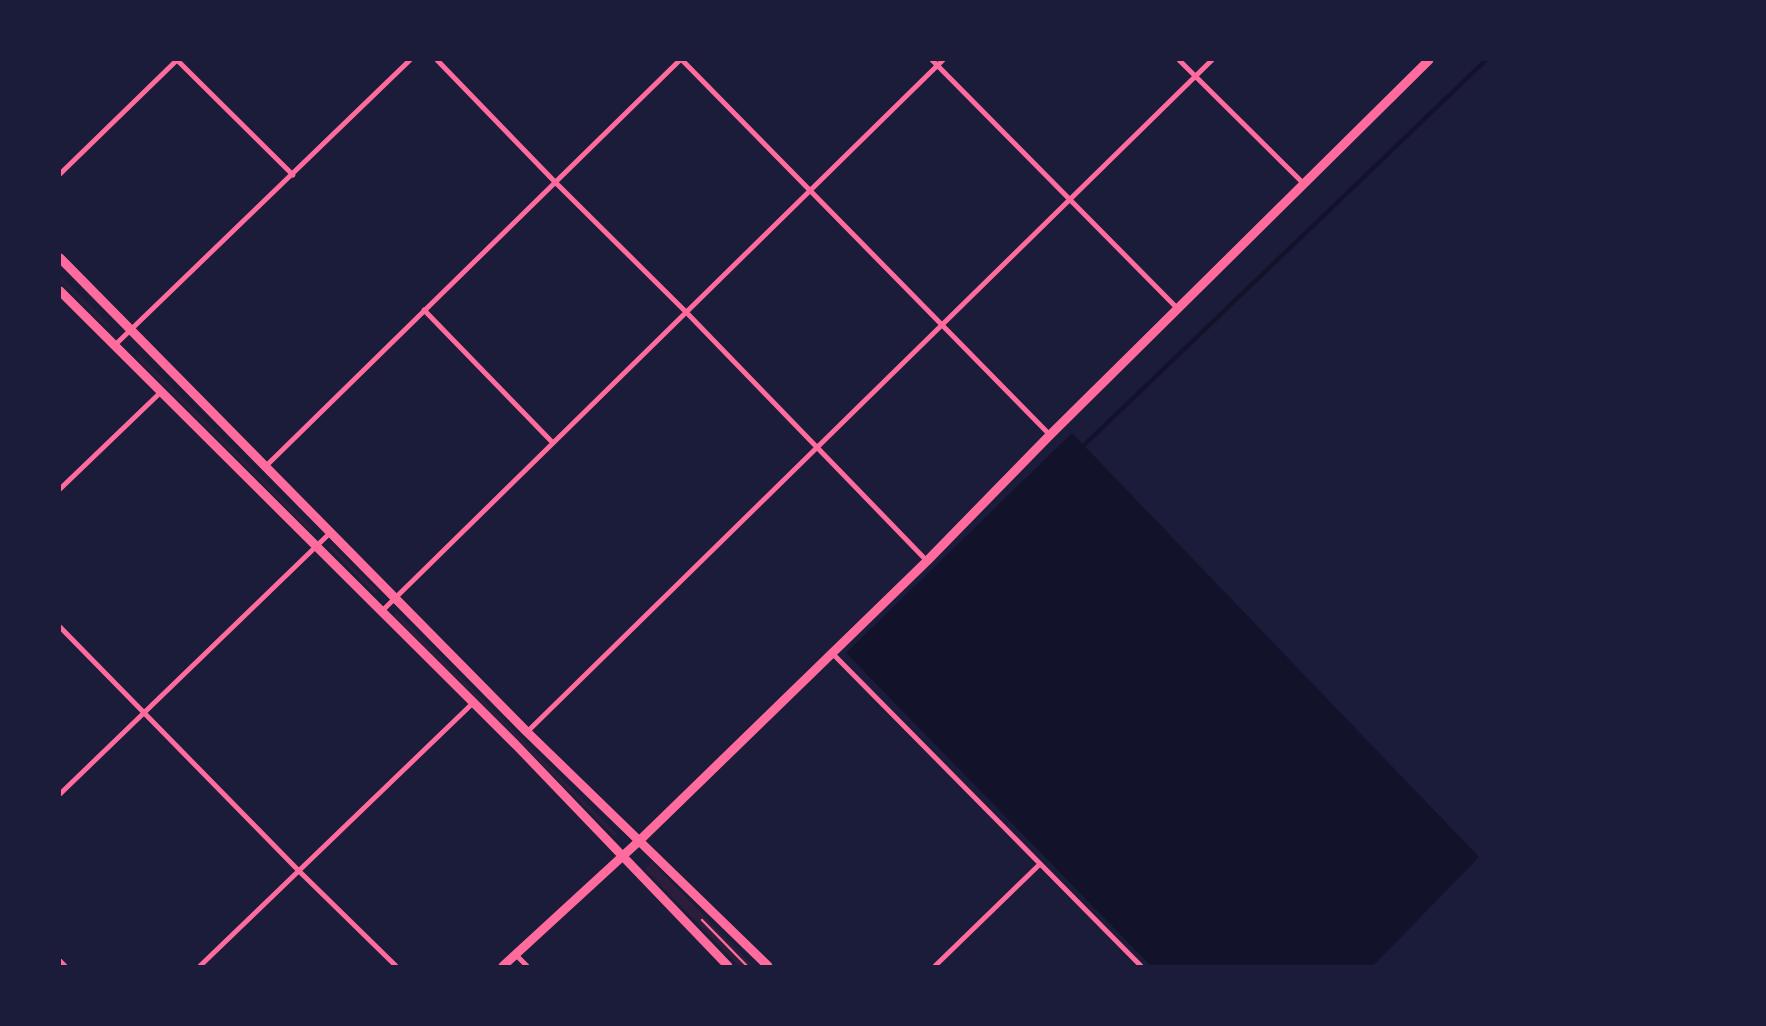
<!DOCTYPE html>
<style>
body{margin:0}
#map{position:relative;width:1766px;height:1026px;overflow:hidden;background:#1b1b3a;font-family:Spectral,serif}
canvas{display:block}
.frame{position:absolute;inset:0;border:61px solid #1b1b3a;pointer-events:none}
</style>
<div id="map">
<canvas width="1766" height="1026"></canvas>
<div class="frame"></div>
</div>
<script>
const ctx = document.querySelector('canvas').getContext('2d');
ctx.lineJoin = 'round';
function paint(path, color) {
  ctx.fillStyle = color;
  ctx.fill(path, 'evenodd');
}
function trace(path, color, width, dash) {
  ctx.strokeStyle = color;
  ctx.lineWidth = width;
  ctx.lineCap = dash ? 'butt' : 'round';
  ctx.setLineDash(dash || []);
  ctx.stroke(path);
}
paint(new Path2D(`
 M60,276L110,326L108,329L60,281Z
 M138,354L312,528L310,531L135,356Z
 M331,545L378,592L375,594L328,547Z
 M397,613L617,834L614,836L394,616Z
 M652,862L753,966H739L645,869Z`), '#2a1e3b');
paint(new Path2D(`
 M1072,433L1479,857L1373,966H1151L846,653Z`), '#12122b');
trace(new Path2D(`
 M1081,448L1486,60`), '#12122b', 4.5);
trace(new Path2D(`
 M702,920L747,966`), '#ff6b9d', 2.5);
trace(new Path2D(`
 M177,60L293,175
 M437,60L555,182L686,312L927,561
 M682,60L1050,435
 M932,60L1177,308
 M1179,60L1304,184
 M60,174L177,60
 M424,310L553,443
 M115,345L410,60
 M266,466L680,60
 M60,489L162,391
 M381,612L943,60
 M60,627L299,871L396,966
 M831,652L1141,966
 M527,732L1212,60
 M60,794L330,533
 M515,954L527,966
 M60,961L65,966
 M200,966L473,703
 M935,966L1040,864`), '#ff6b9d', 5);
trace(new Path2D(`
 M503,966L638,842L927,561L1050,435L1429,60`), '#ff6b9d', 9);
trace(new Path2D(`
 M60,258L527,732L768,966
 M60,291L516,745L728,966`), '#ff6b9d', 9);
</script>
